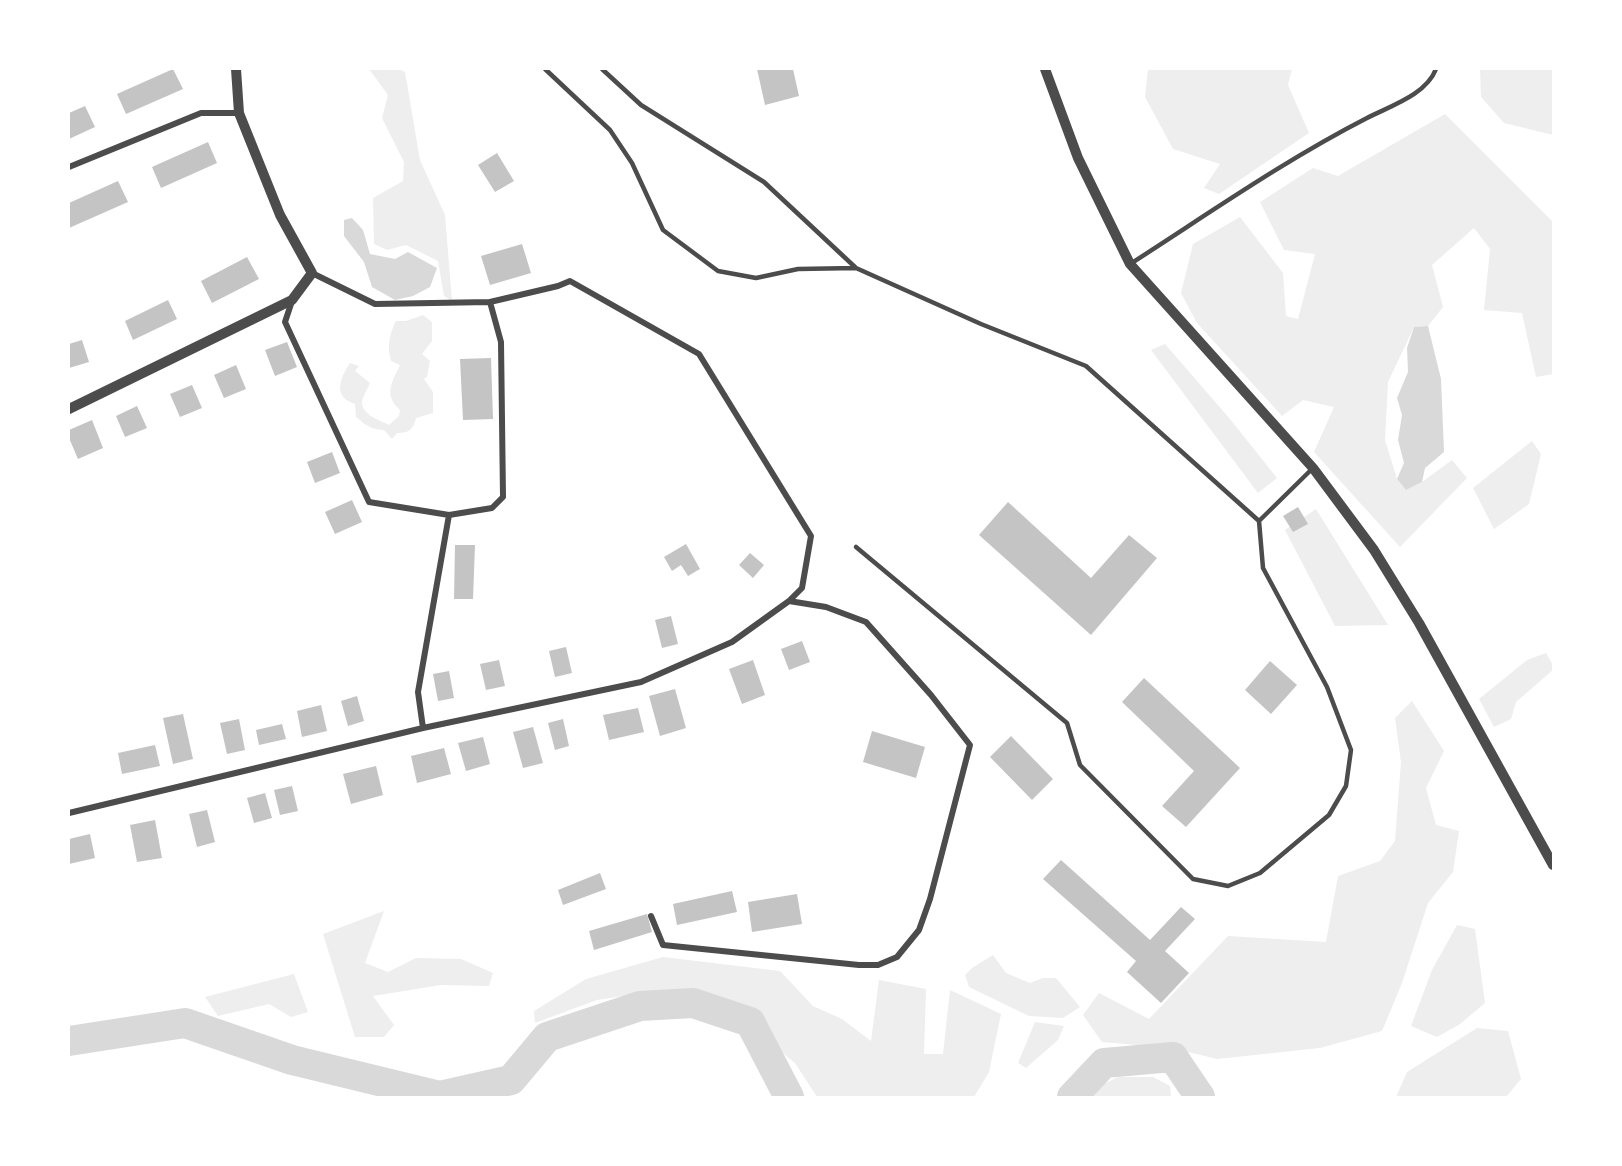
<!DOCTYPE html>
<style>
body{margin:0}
#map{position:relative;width:1622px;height:1166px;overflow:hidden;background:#fff;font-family:Montserrat,sans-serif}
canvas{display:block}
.frame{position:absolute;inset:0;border:70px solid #fff;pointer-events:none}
</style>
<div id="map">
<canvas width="1622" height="1166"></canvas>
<div class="frame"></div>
</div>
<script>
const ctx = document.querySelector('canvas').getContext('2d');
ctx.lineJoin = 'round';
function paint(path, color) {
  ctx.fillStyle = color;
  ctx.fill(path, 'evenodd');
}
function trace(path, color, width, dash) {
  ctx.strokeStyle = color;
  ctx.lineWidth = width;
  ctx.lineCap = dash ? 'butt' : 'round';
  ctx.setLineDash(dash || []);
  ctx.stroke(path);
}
paint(new Path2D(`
 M369,69H399L405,72L420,160L445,215L452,301L444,296L438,261L406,245L387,250L374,244L373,198L403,181L404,162L382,118L388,95Z
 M1148,69H1292L1288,85L1309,133L1219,194L1204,188L1220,164L1173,149L1145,97Z
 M1480,69H1553V135L1504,123L1481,97Z
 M1445,114L1553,222V374L1536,377L1522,313L1484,310L1490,249L1474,228L1432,265L1443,307L1428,326L1414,327L1388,382L1385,440L1397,479L1406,490L1422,482L1452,460L1467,478L1400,547L1314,452L1334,407L1303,400L1282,416L1197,323L1181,293L1193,244L1240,217L1283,273L1286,316L1298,319L1315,254L1284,250L1260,202L1313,168L1338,176Z
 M423,315L432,322V341L422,354L430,361L427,377L424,379L433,392V413L416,418C413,430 409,433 397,433L392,439L384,430C371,430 366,425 356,417L355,404C332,397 340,378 350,363L359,366L355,371L370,383C368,388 363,396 362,401C361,415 380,420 389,425L399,416L400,410C383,395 392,382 400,365L391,361C387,346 389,335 396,321H406Z
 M1165,344L1230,419L1277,478L1258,493L1151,350Z
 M1532,441L1541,454L1529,504L1494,529L1473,488Z
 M1316,509L1388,625L1335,626L1285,530Z
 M1546,653L1553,665V670L1516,702L1511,719L1494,727L1479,699L1527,660Z
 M1412,701L1444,751L1426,788L1436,825L1459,831L1453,872L1428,903L1402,983L1382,1031L1320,1048L1217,1059L1172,1048L1102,1042L1083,1015L1099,993L1149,1019L1228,936L1326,942L1338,876L1380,861L1395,841L1401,762L1395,718Z
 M384,911L365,963L388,972L416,958L461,959L493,973L489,986L441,985L373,996L394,1025L384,1037H355L323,934Z
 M1457,925L1475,929L1485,1003L1460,1024L1437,1037L1411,1026L1432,970Z
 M993,955L1006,973L1030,983L1043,978H1056L1080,1007L1063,1018L1029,1016L969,987L965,975L972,968Z
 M663,957L780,971L813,1006L842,1019L871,1041L879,980L926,989L924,1054H943L950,990L1001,1014L989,1072L974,1097H817L795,1063L774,1046L760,1012L702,997L651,992L597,1000L535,1023L534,1011L586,979Z
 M294,974L308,1012L291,1017L269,1004L218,1016L205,997Z
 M1035,1022L1064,1026L1058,1040L1026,1068L1018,1063Z
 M1477,1028L1508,1031L1521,1079L1506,1097H1396L1407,1072Z
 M1118,1077H1153L1170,1086L1171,1097H1087L1092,1090Z`), '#eee');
paint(new Path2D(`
 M352,218L363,230L370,254L395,259L408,252L437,268L430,287L413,296L395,300L372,287L364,262L344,236V220Z
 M1428,326L1441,379L1444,452L1425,468L1422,482L1406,490L1397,479L1404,463L1398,440L1402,415L1397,398L1408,372L1407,348L1414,327Z`), '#d9d9d9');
trace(new Path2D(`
 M69,1041L185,1023L292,1060L440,1096L511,1080L547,1037L640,1006L693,1003L750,1022L789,1097
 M1072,1097L1104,1063L1173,1057L1200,1097`), '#d9d9d9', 30);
paint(new Path2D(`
 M173,69L183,89L126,114L117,94Z
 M757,69H793L799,96L765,105Z
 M85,106L95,127L69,139V113Z
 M208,142L217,163L161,188L152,167Z
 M497,153L514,181L495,192L478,165Z
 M118,181L128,202L69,228V203Z
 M522,244L531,273L490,285L481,256Z
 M247,257L259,279L212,303L201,281Z
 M168,300L177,319L133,340L125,321Z
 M82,340L89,362L69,368V344Z
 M287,342L297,367L275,376L265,350Z
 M491,358L493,419L463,420L460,359Z
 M236,365L246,389L224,398L214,375Z
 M192,385L202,408L180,417L170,394Z
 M137,406L147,428L125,437L116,416Z
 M92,420L103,448L78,459L69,438V430Z
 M332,452L340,473L315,483L307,462Z
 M352,500L362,522L335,534L325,512Z
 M1008,502L1091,578L1129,535L1157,558L1091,635L979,535Z
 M1298,507L1308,524L1293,532L1283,516Z
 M686,544L700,569L688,576L681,565L672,571L664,557Z
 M455,545H475L473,599H454Z
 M750,553L764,565L753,578L739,565Z
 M671,616L678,644L662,648L655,620Z
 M802,641L810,662L789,670L781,649Z
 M566,647L572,673L555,677L549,651Z
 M499,660L505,686L486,690L480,664Z
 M753,660L765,695L742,704L729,669Z
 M1270,661L1297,685L1271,714L1245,690Z
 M449,671L454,698L438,701L433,674Z
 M1144,678L1240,768L1186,827L1162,806L1194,771L1122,702Z
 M675,689L686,728L660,736L649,696Z
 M357,696L364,721L348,726L341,701Z
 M321,705L327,731L302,737L297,711Z
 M638,708L644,732L609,740L603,715Z
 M183,714L193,759L173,764L163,718Z
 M239,719L245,750L227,754L220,723Z
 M563,719L569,746L555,750L548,723Z
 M282,724L286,739L259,745L256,730Z
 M533,727L543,763L523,768L513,732Z
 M872,731L925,747L916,778L863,762Z
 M1011,736L1053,779L1032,800L990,757Z
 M483,737L490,764L466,771L458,743Z
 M155,745L160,766L122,774L118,753Z
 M444,748L451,774L417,783L411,756Z
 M376,766L383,795L351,804L343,774Z
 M292,786L298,811L280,815L274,790Z
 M265,793L272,818L254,823L247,798Z
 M207,810L215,842L197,847L189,814Z
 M155,820L162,858L137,862L130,825Z
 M90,834L95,858L69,864V839Z
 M1061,860L1150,940L1181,907L1195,919L1165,951L1189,973L1161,1003L1127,972L1136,961L1043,879Z
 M600,873L606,889L563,905L558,890Z
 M732,891L737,912L677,925L673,904Z
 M797,894L802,924L752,932L748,902Z
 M647,914L652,932L594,950L589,931Z`), '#c4c4c4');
trace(new Path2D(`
 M545,69L610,130L632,163L663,230L718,271L756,278L798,269L856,268
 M602,69L641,105L764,182L856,268L981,324L1086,366L1259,521
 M1130,264C1208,214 1285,160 1367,118C1390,106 1426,95 1436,69
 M856,547L1067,723L1080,765L1193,879L1228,886L1260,873L1329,815L1346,786L1351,750L1327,687L1263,568L1259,521L1313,468`), '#4c4c4c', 4.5);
trace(new Path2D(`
 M69,167L201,113H239
 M312,273L375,304L490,302L501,342L503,497L492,508L449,515
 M292,301L285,322L369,502L449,515L418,692L423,728
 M490,302L558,286L570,281L699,354L811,536L802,588L789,601
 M69,813L423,728L641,682L732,642L789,601L826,607L866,622L931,695L970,745L930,899L919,930L897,957L878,965H859L663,945L651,916`), '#4c4c4c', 6);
trace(new Path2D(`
 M1045,69L1078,158L1130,264L1313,468L1374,550L1419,623L1553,865
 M69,409L292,300L312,273L280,215L239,113L236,69`), '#4c4c4c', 10);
</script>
